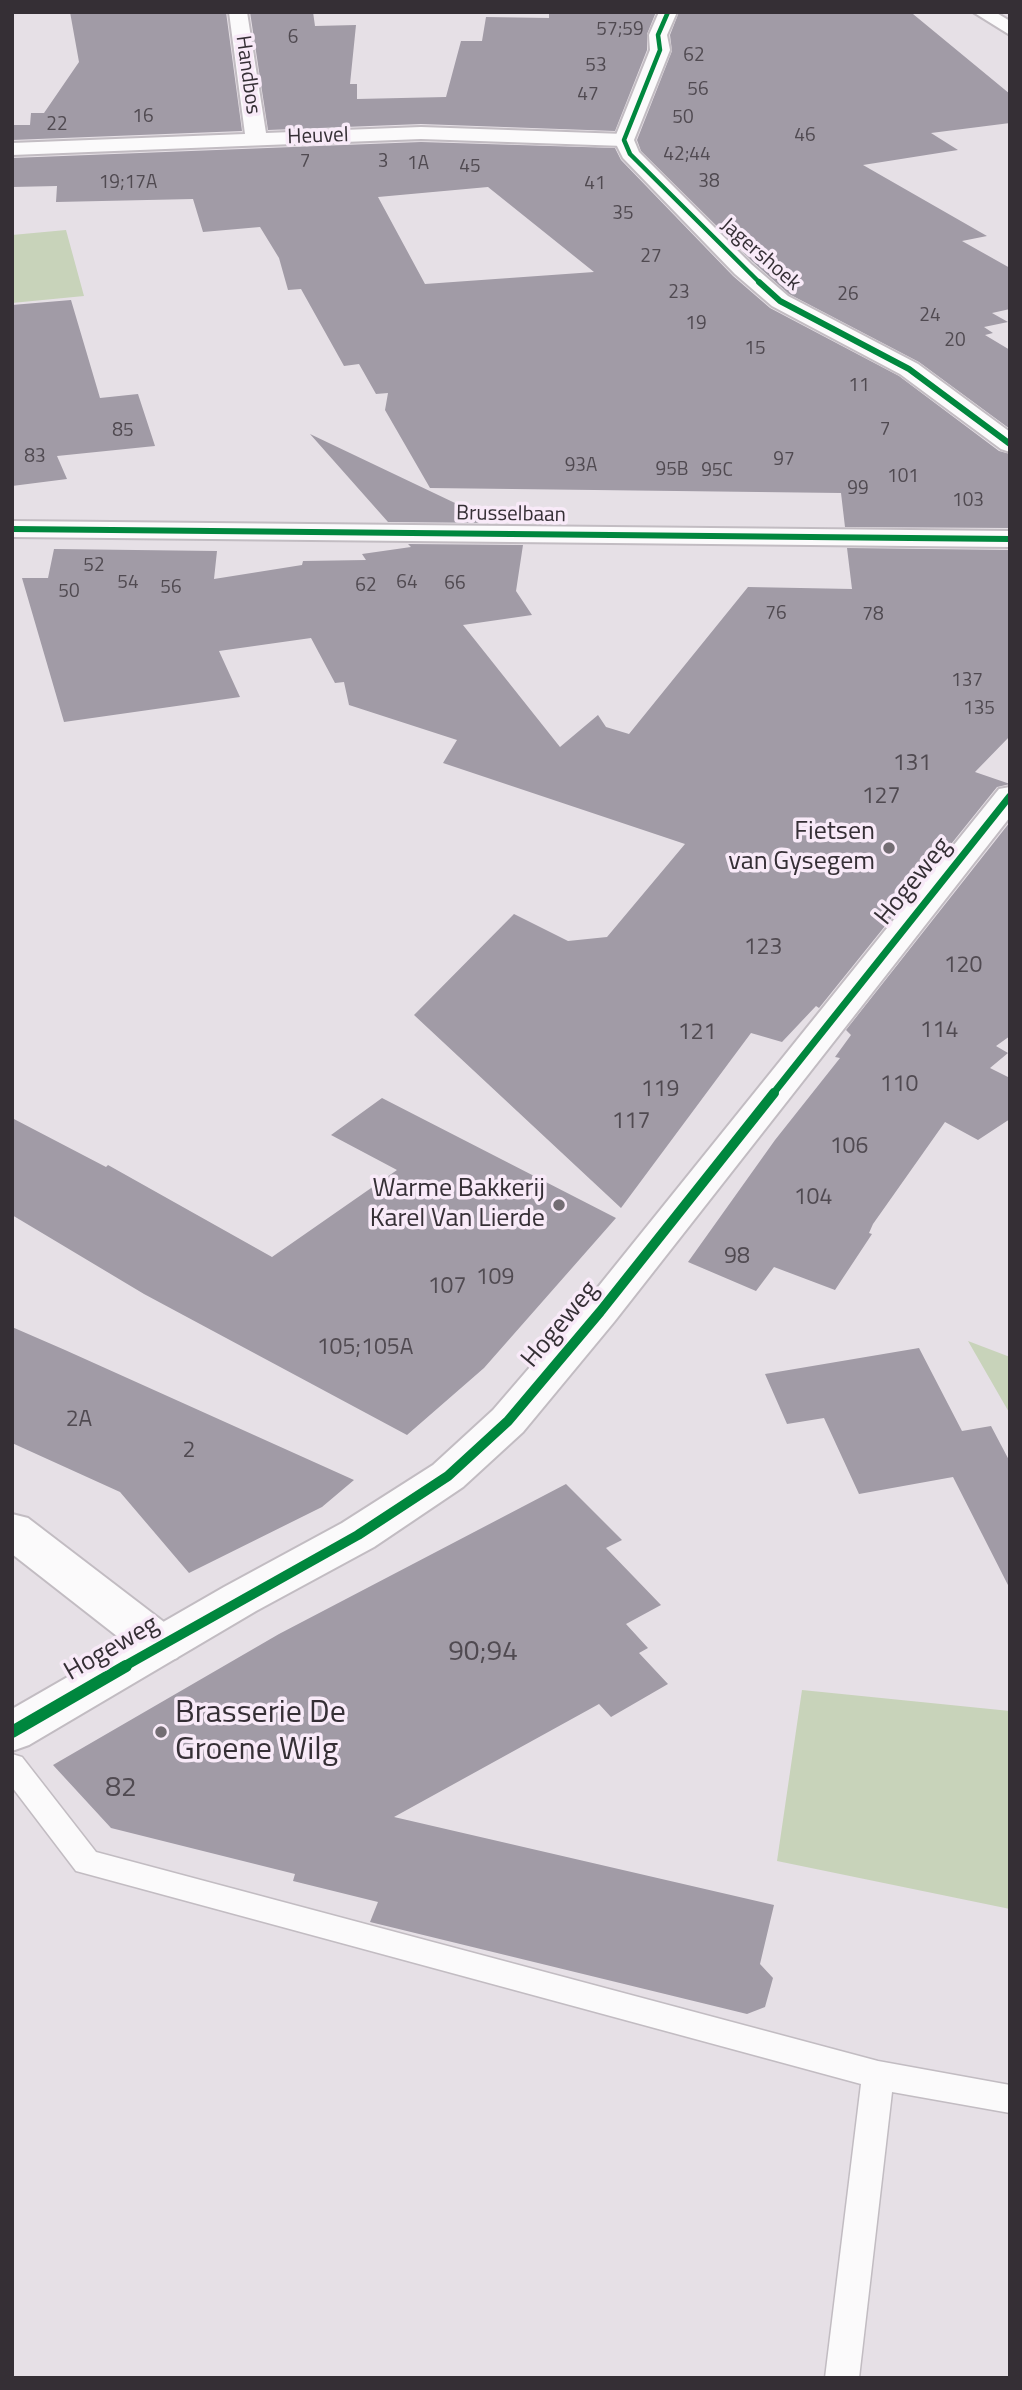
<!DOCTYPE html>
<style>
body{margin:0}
#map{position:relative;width:1022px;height:2390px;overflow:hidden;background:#e6e0e6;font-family:"Titillium Web",sans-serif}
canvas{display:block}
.frame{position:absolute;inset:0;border:14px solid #352f35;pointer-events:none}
</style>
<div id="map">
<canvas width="1022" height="2390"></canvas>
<div class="frame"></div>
</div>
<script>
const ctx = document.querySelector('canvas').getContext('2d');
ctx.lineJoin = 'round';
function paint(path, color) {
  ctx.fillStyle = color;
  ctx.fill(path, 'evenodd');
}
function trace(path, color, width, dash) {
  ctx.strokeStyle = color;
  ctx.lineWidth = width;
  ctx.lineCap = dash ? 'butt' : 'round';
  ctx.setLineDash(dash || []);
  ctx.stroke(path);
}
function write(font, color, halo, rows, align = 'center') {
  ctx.font = font + ' "Titillium Web",sans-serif';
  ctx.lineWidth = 7;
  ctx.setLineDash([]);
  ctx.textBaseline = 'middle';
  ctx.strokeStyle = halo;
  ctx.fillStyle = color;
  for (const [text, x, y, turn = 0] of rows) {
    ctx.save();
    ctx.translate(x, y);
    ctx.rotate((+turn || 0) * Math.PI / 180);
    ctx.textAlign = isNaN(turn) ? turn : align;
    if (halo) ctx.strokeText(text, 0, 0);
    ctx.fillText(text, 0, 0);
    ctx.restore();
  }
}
paint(new Path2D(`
 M66,230L84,296L12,303V235Z
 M968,1341L1010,1357V1414Z
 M802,1690L1010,1711V1909L777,1861Z`), '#c8d3ba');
paint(new Path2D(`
 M70,12H226L242,131L12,140V125H30L31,113H44L79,62Z
 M250,12H313L315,26L356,25L350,84H357V99L446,97L461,41H482L486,17L549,18V12H656L647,34V50L615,131L421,124L268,130Z
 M679,12L913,14L1010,94V123L931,133L958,150L863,165L987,236L962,241L1010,268V309L992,313L1008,322L984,327L993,333L985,335L1010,350V429L919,362L789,294L753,262L641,151L637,140L672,51L670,35Z
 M421,142L615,148L621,160L733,276L770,308L899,376L999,451L1010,454V528L845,527L841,493L430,488L385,410L388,393L376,394L359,364L344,366L301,289L288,290L279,258L260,227L203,232L193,199L56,202L57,186L12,187V158ZM488,187L594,272L425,284L378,197Z
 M71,300L100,398L138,394L155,446L57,456L67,479L12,486V305Z
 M310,434L497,523L388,522Z
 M408,544L523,545L516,591L532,615L463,625L560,747L598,715L606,727L629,734L748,587L852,589L847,548L1010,550V736L975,772L1010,784L997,787L819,1008L816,1006L782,1042L751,1033L621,1208L414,1015L514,914L568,941L607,937L685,844L443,763L457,740L349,705L344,682L335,683L311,638L219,651L240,697L64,722L22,578H48L54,549L217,551L214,579L302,565L303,561L366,560L362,554L411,547Z
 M1010,822V1036L996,1046L1008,1053L990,1068L1010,1078V1119L978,1140L945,1122L873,1224L869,1233L872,1234L835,1290L774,1267L756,1291L688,1262L775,1140L840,1058L835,1057L851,1035L846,1030Z
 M382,1098L616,1218L484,1368L407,1435L144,1294L12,1215V1118L106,1167L108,1165L272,1257L397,1170L331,1135Z
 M12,1327L65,1350L354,1480L322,1507L189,1573L120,1492L12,1443Z
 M919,1348L962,1431L991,1426L1010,1462V1589L953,1477L859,1494L824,1418L787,1424L765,1374Z
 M566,1484L622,1540L606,1548L661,1605L626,1624L648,1648L639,1653L668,1684L611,1717L599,1704L394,1817L774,1905L760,1964L773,1978L765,2007L747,2014L370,1922L378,1902L293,1881L295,1874L111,1828L53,1765L279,1634Z`), '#a19ba6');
const service = new Path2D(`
 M12,1754L22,1757L96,1852L878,2061L1010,2085V2113L892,2092L859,2378H825L861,2084L76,1871L12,1787Z`);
const minor = new Path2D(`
 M229,12H247L266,133L421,127L624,134L634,140L624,146L421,139L12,155V143L245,134Z
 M973,12H995L1010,21V35Z
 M12,1514L28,1518L177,1632L184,1645L177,1658L161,1663L145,1658L12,1554Z`);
const tertiary = new Path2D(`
 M659,12H677L667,35L670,50L634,140L639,152L751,264L788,296L918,364L1010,432V452L1001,449L900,374L772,306L735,274L623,158L614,140L650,50L649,35Z
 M1010,787V817L614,1322L523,1432L463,1487L374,1547L256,1611L29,1745L12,1751V1709L224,1587L342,1523L433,1465L493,1410L586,1302L999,789Z`);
const primary = new Path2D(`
 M12,521L1010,531V547L12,537Z`);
trace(service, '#c2bcc2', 3);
trace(minor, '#c2bcc2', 4);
trace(tertiary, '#c2bcc2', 4);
trace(primary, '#c2bcc2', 4);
paint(service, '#fbfafb');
paint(minor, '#fbfafb');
paint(tertiary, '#fbfafb');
paint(primary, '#fbfafb');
trace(new Path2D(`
 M668,12L658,35L660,50L624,140L630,154L761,284`), '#00873e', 4.5);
trace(new Path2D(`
 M759,282L780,301L909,369L1010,444
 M12,529L1010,539`), '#00873e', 6);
trace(new Path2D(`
 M772,1095L1010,796`), '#00873e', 7);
trace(new Path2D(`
 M123,1667L358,1535L448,1476L508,1421L600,1312L774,1093`), '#00873e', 10);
trace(new Path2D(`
 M12,1732L126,1666`), '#00873e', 12);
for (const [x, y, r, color] of [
 [889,848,7,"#736d73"],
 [559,1205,7,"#736d73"],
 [161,1732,7,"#736d73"]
]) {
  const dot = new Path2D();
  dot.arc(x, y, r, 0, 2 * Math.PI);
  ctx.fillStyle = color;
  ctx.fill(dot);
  trace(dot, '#f8eaf8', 2.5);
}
write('19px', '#504a51', null, [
 ["57;59",620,30],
 ["6",293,38],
 ["62",694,56],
 ["53",596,66],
 ["56",698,90],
 ["47",588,95],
 ["16",143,117],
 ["50",683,118],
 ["22",57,125],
 ["46",805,136],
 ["42;44",687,155],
 ["7",305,162],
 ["3",383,162],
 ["1A",418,164],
 ["45",470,167],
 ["38",709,182],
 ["19;17A",128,183],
 ["41",595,184],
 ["35",623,214],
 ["27",651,257],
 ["23",679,293],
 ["26",848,295],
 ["24",930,316],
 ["19",696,324],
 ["20",955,341],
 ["15",755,349],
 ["11",859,386],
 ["7",885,430],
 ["85",123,431],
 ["83",35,457],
 ["97",784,460],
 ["93A",581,466],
 ["95B",672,470],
 ["95C",717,471],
 ["101",903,477],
 ["99",858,489],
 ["103",968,501],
 ["52",94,566],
 ["54",128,583],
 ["64",407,583],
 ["66",455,584],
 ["62",366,586],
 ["56",171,588],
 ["50",69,592],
 ["76",776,614],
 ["78",873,615],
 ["137",967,681],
 ["135",979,709]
]);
write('21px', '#352f35', '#f8eaf8', [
 ["Handbos",247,75,82],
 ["Heuvel",318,137,-2],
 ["Jagershoek",760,255,41],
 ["Brusselbaan",511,515,1]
]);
write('23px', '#504a51', null, [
 ["131",912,764],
 ["127",881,797],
 ["123",763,948],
 ["120",963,966],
 ["114",939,1031],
 ["121",697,1033],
 ["110",899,1085],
 ["119",660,1090],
 ["117",631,1122],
 ["106",849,1147],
 ["104",813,1198],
 ["98",737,1257],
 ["109",495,1278],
 ["107",447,1287],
 ["105;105A",365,1348],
 ["2A",79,1420],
 ["2",189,1451]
]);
write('26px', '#352f35', '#f8eaf8', [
 ["Fietsen",875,833],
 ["van Gysegem",875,863],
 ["Warme Bakkerij",545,1190],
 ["Karel Van Lierde",545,1220]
], 'right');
write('26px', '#352f35', '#f8eaf8', [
 ["Hogeweg",914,882,-51],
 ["Hogeweg",561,1325,-50],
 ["Hogeweg",112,1649,-30]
]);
write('28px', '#504a51', null, [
 ["90;94",483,1653],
 ["82",121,1789]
]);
write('32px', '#352f35', '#f8eaf8', [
 ["Brasserie De",175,1714],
 ["Groene Wilg",175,1751]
], 'left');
</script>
